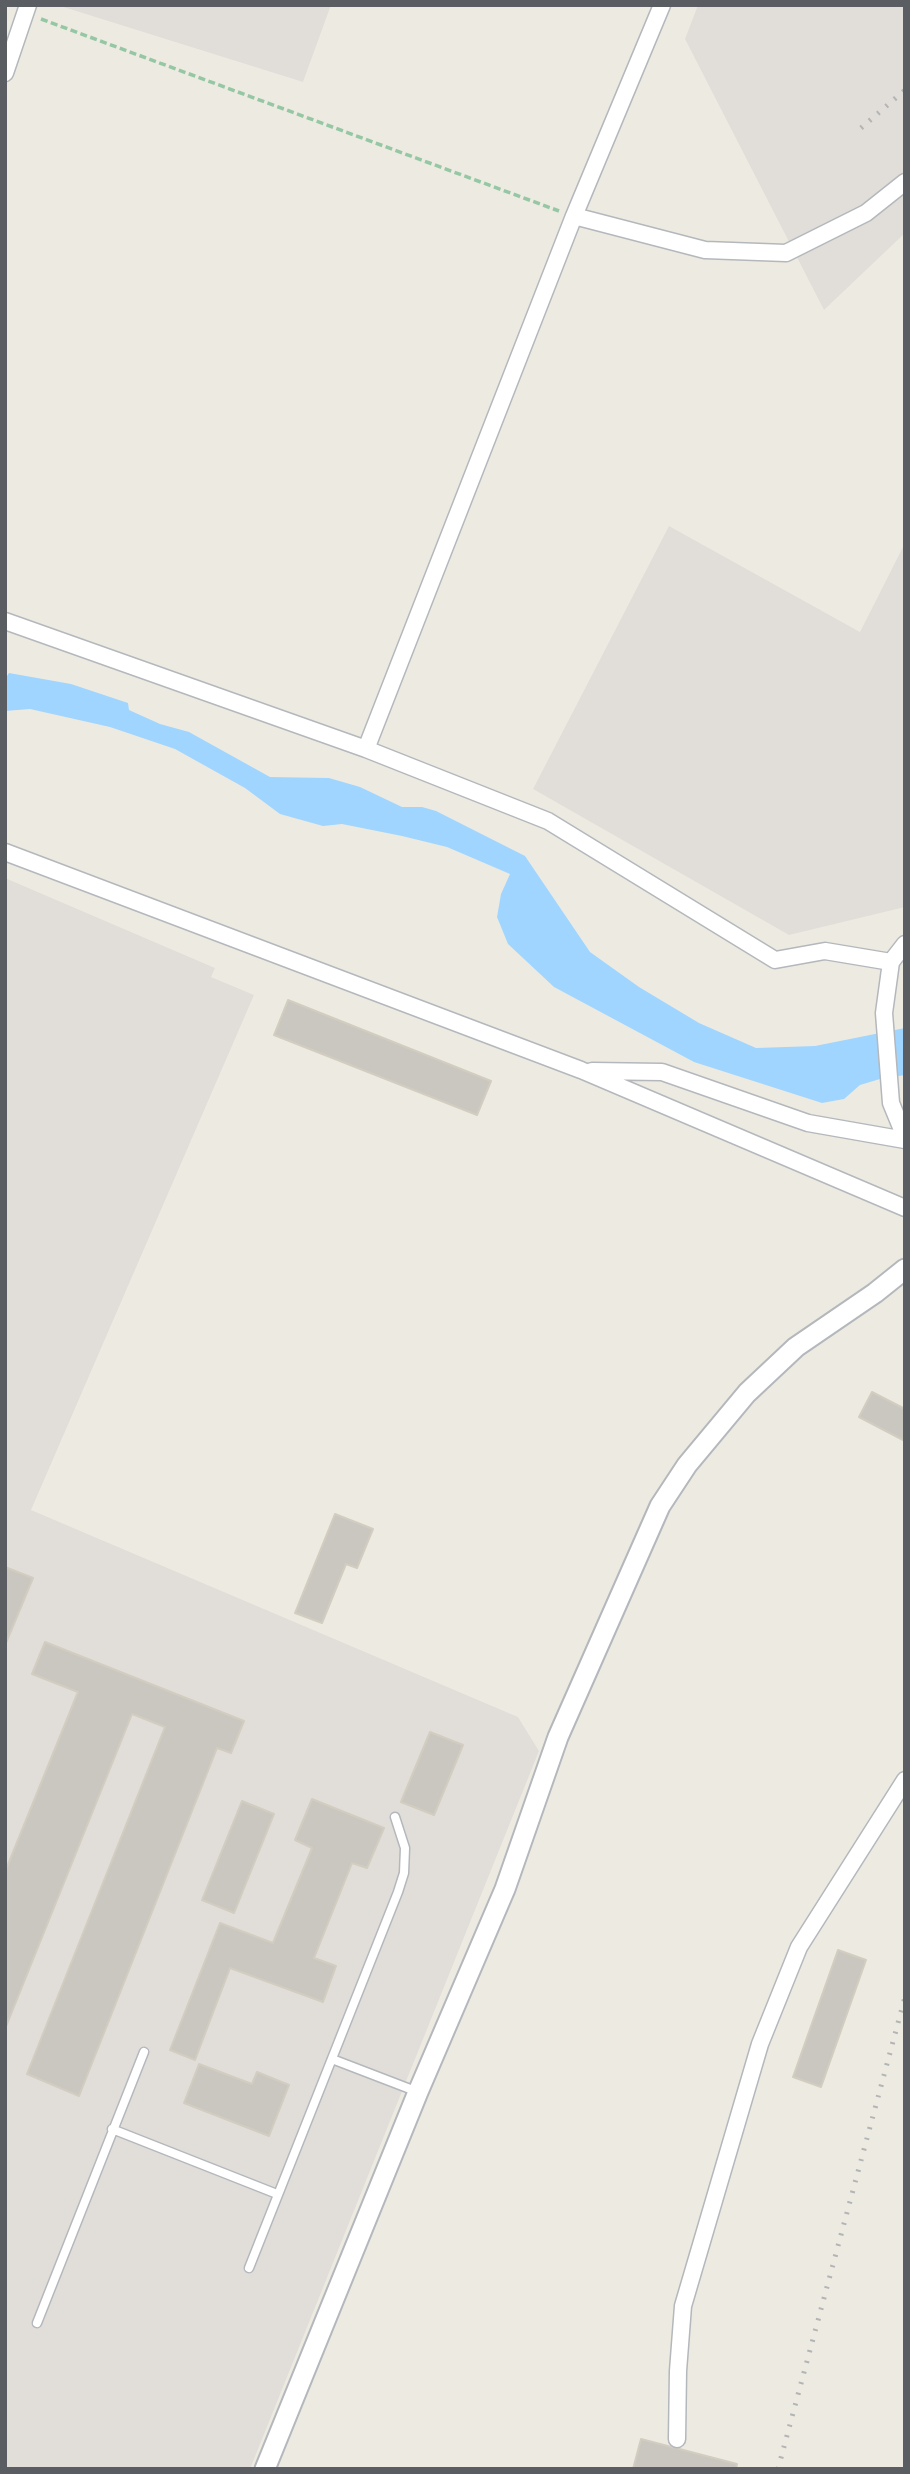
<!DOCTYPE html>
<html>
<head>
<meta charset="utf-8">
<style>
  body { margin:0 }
  #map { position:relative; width:910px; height:2474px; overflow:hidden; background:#edebe1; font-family:Rubik,sans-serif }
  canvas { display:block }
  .frame { position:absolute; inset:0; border:7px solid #5a5e63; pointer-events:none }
</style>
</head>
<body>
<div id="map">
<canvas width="910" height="2474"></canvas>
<div class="frame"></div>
</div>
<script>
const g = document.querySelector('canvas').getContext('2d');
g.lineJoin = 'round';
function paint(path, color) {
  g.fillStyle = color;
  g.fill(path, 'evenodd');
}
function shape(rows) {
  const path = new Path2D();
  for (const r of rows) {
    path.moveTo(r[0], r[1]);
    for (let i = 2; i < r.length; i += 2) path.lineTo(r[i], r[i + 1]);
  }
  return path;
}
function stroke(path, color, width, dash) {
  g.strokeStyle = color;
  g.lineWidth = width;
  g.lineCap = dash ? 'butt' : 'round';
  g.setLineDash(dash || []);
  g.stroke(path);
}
const industrial = shape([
  [57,5,331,5,303,82],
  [698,5,905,5,905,233,824,310,685,39],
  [669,526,860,632,905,543,905,907,789,935,533,789],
  [5,878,215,968,211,977,254,995,31,1510,518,1717,539,1751,250,2469,5,2469]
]);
const water = shape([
  [9,673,71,684,128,703,129,710,160,724,189,732,270,777,329,778,360,787,402,807,422,807,436,811,525,856,590,952,639,987,699,1023,756,1048,815,1046,905,1028,905,1075,880,1079,860,1085,844,1099,822,1103,694,1062,554,987,508,944,497,917,501,894,510,874,447,847,402,836,342,824,323,826,280,814,245,788,175,749,110,727,30,709,5,711,5,679]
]);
const building = shape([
  [288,1000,491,1081,477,1115,274,1035,288,1000],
  [872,1392,905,1409,905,1441,859,1417,872,1392],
  [335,1514,373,1529,357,1568,346,1564,322,1623,295,1613,335,1514],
  [5,1567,33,1578,6,1643,5,1643,5,1567],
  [45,1642,244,1721,231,1753,217,1748,79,2096,27,2074,165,1727,132,1714,5,2029,5,1872,78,1692,32,1674,45,1642],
  [430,1732,463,1745,434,1815,401,1802,430,1732],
  [312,1799,384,1828,367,1868,352,1863,314,1958,336,1966,323,2002,230,1968,195,2060,170,2050,220,1923,273,1943,312,1848,295,1840,312,1799],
  [242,1801,274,1814,234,1913,202,1900,242,1801],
  [838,1950,866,1960,821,2087,793,2077,838,1950],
  [199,2064,252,2084,257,2072,289,2085,269,2136,184,2103,199,2064],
  [641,2439,737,2464,736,2469,633,2469,641,2439]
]);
const path = shape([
  [41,19,559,211]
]);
const service = shape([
  [332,2059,418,2092],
  [112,2129,277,2194],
  [249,2268,398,1892,404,1873,405,1848,395,1817],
  [37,2323,144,2052]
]);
const minor = shape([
  [5,73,28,5],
  [574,216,705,250,786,253,866,213,905,182],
  [5,621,366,749,548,821,775,960,825,951,891,962],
  [366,749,574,216,662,5],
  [5,852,581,1070,905,1208],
  [905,944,891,962,884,1013,891,1103,905,1137],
  [592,1071,662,1072,808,1123,905,1140],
  [677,2439,678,2371,683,2306,760,2044,799,1947,905,1780]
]);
const tertiary = shape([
  [265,2469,418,2092,505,1889,558,1737,660,1506,687,1465,747,1393,796,1347,875,1293,905,1269]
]);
const rail = shape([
  [861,128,905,90],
  [778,2469,905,1997]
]);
paint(industrial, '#e1ded9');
paint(water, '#a0d5ff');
paint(building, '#cac7c1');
stroke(building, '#d2cdc0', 2);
stroke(service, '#b4b8bc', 11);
stroke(minor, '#b4b8bc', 19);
stroke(tertiary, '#b4b8bc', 23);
stroke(path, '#96c7a4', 3.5, [7, 3.5]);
stroke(service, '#fff', 8);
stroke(minor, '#fff', 16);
stroke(tertiary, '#fff', 19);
stroke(rail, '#b3b4b4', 5, [2, 9]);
</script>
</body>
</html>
